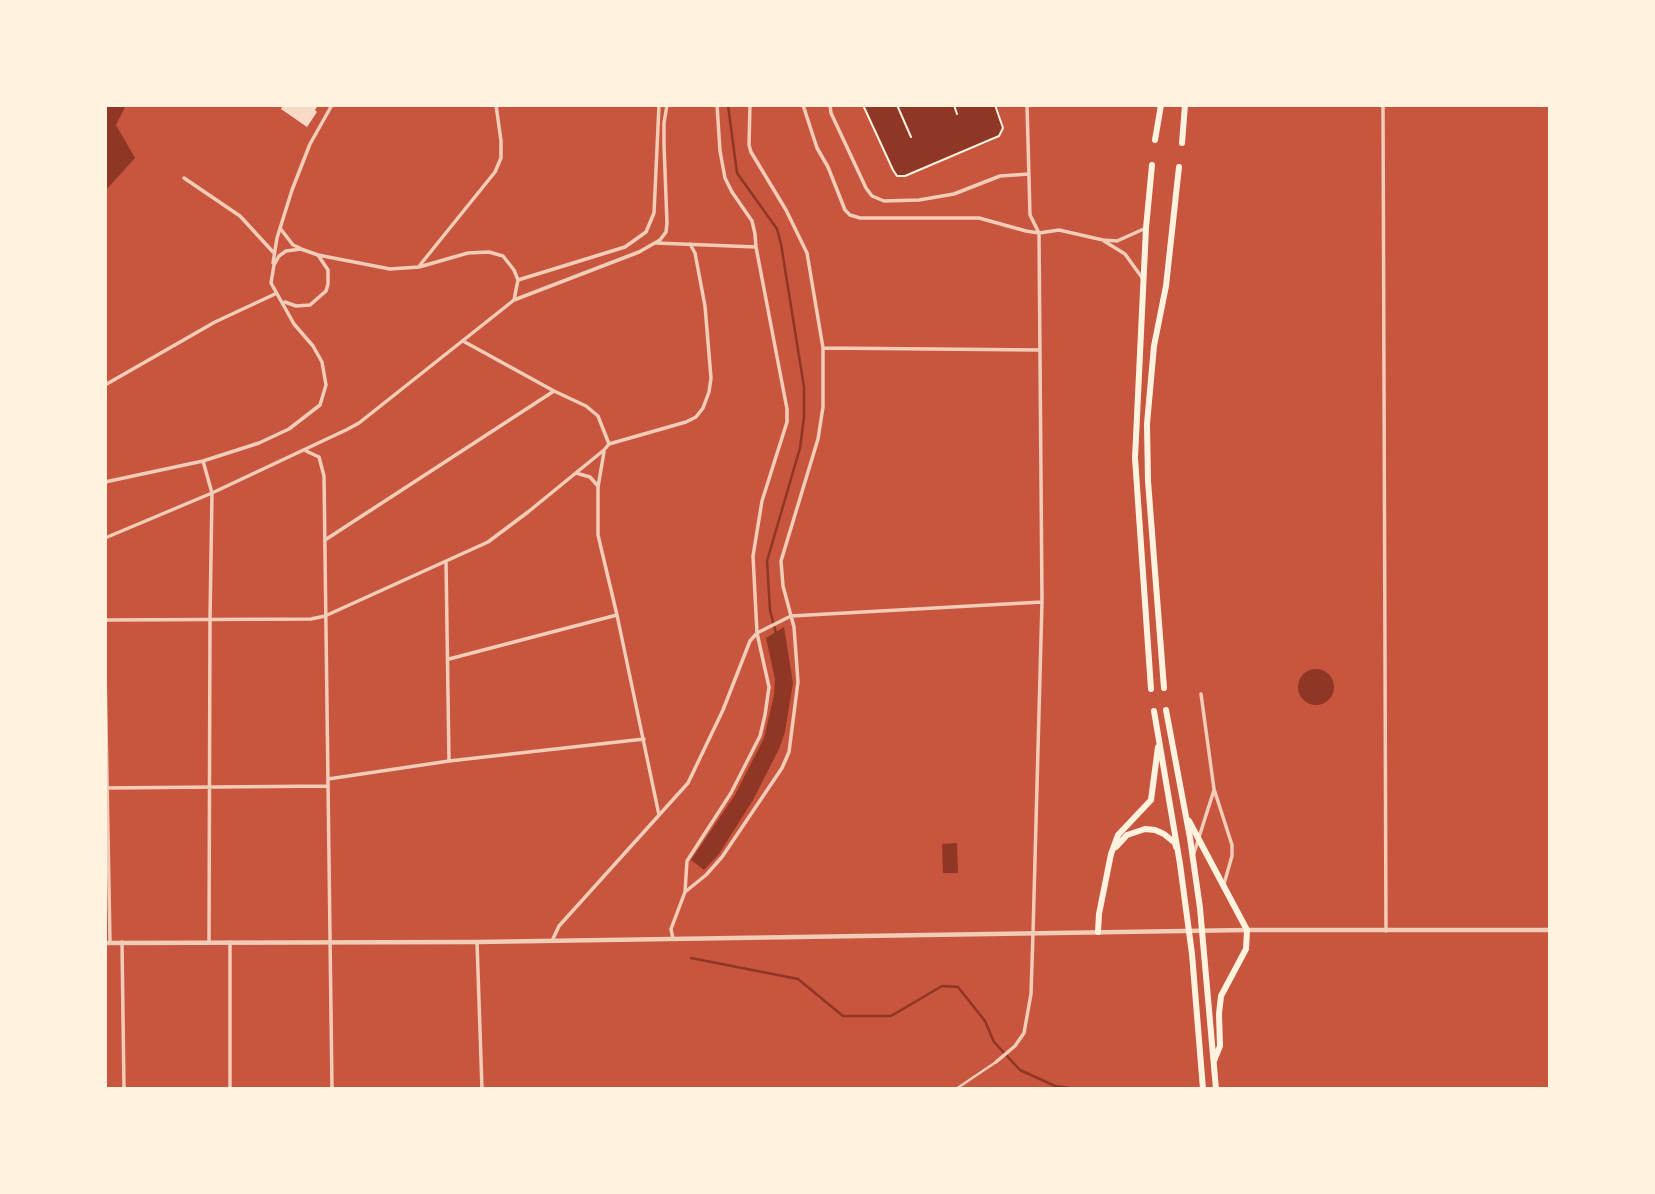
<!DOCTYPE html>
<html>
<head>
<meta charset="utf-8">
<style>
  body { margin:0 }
  #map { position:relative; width:1655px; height:1194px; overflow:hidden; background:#c8553d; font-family:"Alegreya Sans",sans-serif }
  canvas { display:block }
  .frame { position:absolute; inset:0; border:107px solid #fff3e0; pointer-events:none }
</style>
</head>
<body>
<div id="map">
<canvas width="1655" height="1194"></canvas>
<div class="frame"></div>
</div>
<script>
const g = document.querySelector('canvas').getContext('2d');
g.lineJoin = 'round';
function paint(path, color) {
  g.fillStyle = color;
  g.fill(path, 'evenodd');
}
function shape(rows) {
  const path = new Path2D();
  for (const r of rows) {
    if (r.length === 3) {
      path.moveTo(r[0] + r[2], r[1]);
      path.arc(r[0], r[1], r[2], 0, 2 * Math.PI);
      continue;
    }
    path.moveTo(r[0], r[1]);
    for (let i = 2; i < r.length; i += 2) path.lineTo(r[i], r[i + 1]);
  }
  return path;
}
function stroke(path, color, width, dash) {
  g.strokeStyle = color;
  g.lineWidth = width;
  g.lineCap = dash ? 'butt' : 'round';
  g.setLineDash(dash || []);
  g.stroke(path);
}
const water = shape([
  [105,105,126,105,116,125,135,158,105,191],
  [863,105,995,105,1003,128,999,136,991,141,905,176,897,176],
  [784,627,793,683,785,732,779,749,753,800,719,854,704,870,691,860,735,795,764,738,774,695,775,679,766,638],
  [1316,687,18],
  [957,843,958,873,943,873,942,844]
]);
const stream = shape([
  [728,105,737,173,777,229,781,244,804,387,804,417,800,448,767,561,770,610,776,633],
  [691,958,798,979,843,1016,891,1016,942,986,958,987,985,1021,994,1042,1020,1070,1055,1086,1078,1089]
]);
const building = shape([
  [283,105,318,105,315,110,317,112,307,127,281,109]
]);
const path = shape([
  [863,105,893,170,897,176,905,176,999,136,1003,128,995,105],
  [897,105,911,137],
  [954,105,957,114]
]);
const pedestrian = shape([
  [956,1089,996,1062]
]);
const minor = shape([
  [803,105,817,148,828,167,845,210,850,215,860,218,979,218,1026,231,1039,233,1059,230,1103,240,1117,241,1146,228],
  [830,105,831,113,866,188,872,196,884,201,919,200,954,194,1000,176,1029,174],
  [1383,105,1386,931],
  [184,178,240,216,273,252],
  [280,228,293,245,300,248],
  [1104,241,1125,254,1143,279],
  [656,243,756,247],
  [273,263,277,238,292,190,310,144,332,105],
  [420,265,495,172,501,158,501,141,496,105],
  [518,280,625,247,646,232,654,213,659,105],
  [285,302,296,306,310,305,326,291,328,284,328,270,318,255],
  [463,341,554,391,586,406,598,416,609,444],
  [823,348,1040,350],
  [105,385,215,322,275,294],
  [609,444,686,422,696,417,703,408,709,392,711,378,705,306,695,253,690,244],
  [306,451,319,457,324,476,332,1089],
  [604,452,598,487,598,535,617,615,659,815],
  [203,461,212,493,210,619,209,942],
  [576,473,590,477,597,485],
  [105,482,203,461,259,443,289,429,320,405,326,385,322,362,313,346,294,324,271,283,274,265,279,256,286,251,301,249,318,255,390,269,419,267,468,253,489,252,503,256,514,270,518,280,514,300],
  [105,538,212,493,346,430,359,423,514,300,639,252,660,240,666,232,667,223,664,145,664,123,667,105],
  [325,540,554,391],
  [446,561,449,761],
  [105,620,311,619,325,616,488,542,528,512,604,450,609,444],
  [449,659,617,615],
  [105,668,110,943],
  [1201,694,1214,789,1232,845,1232,856,1224,884],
  [328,779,449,761,644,739],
  [105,788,328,786],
  [1194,853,1214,790],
  [685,892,706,875,722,857,782,768,789,752,798,682,794,627,783,586,781,561,818,439,823,407,823,348,807,253,786,210,751,152,749,145,750,105],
  [673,939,671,929,685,892,687,861,731,793,760,736,765,715,769,687,757,633,753,556,762,501,787,422,787,409,756,247,755,234,752,221,732,192,725,178,720,151,717,105],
  [552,941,559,926,688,783,723,710,750,641,757,633,791,616,1042,602],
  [122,942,124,1089],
  [230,942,230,1089],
  [477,942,482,1089],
  [996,1062,1015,1046,1024,1033,1031,994,1033,933,1042,602,1039,233,1030,215,1027,105]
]);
const tertiary = shape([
  [105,943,477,942,1247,930,1550,930]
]);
const trunk = shape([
  [1155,140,1161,105],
  [1182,143,1185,105],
  [1164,688,1148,481,1147,424,1154,346,1166,286,1179,167],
  [1151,689,1135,458,1146,228,1152,165],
  [1166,710,1190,838,1200,908,1216,1089],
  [1154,711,1180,864,1192,954,1203,1089],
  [1189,821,1247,930,1246,949,1221,996,1219,1014,1220,1046,1214,1061],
  [1116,847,1127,835,1145,829,1155,830,1164,834,1175,843,1176,847],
  [1098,932,1099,914,1111,854,1118,835,1151,800,1158,747]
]);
paint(water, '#8f3625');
stroke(stream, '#8f3625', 2.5);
paint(building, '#f7dbc8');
stroke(path, '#fff3e0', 2);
stroke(pedestrian, '#f1ccb7', 2.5);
stroke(minor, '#f1ccb7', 3.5);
stroke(tertiary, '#f1ccb7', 4.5);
stroke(trunk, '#fff3e0', 6);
</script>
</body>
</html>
